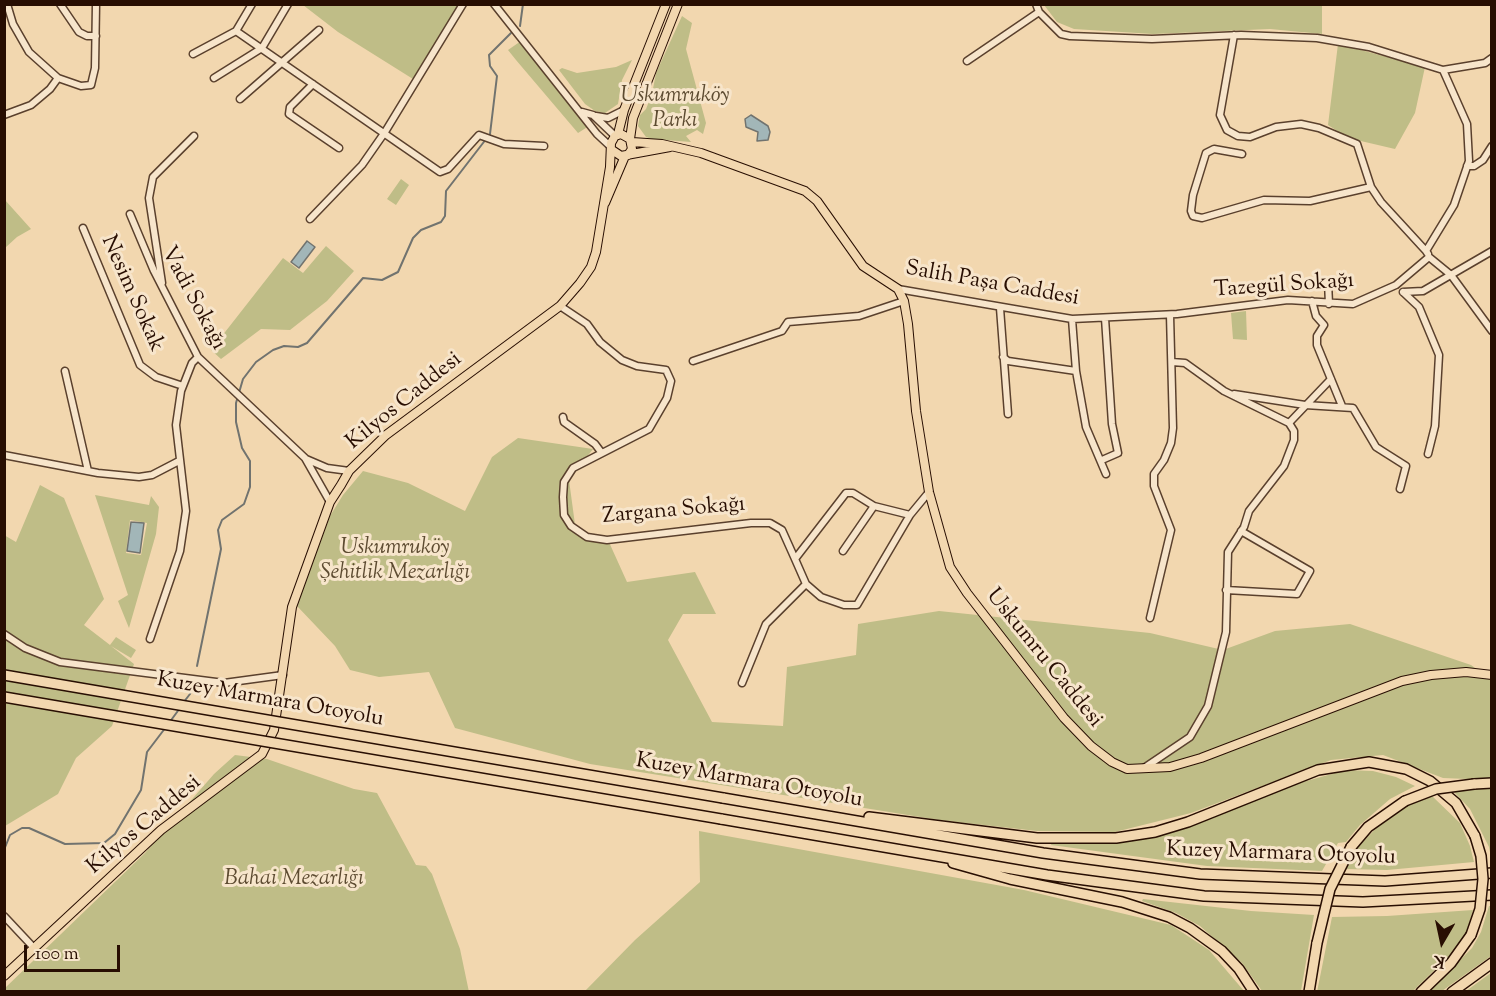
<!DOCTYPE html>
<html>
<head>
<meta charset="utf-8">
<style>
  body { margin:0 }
  #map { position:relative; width:1496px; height:996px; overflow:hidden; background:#f2d7af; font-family:"Sorts Mill Goudy",serif }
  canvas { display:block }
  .frame { position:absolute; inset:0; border:6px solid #280e02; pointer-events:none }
  .north { position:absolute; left:1412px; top:912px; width:60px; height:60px; -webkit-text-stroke:4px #f7e5cb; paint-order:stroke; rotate:189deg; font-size:16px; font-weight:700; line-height:24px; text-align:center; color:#280e02 }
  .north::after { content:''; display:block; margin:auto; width:21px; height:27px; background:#280e02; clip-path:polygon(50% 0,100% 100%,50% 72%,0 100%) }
  .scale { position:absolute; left:24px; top:945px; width:96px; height:27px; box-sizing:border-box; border:3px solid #280e02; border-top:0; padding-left:8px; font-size:18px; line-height:21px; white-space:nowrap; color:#280e02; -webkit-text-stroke:4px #f7e5cb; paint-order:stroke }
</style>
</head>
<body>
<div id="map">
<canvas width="1496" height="996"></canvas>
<div class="frame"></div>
<div class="north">K</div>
<div class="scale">100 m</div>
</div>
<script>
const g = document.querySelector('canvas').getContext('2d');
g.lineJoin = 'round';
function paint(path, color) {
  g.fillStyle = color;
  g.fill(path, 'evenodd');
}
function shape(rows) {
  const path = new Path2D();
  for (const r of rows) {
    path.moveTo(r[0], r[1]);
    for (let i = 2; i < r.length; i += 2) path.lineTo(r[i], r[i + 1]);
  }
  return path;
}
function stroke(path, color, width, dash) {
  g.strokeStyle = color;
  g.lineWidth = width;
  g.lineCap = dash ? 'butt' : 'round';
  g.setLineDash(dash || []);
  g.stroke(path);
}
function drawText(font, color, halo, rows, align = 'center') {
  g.font = font + ' "Sorts Mill Goudy",serif';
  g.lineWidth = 6;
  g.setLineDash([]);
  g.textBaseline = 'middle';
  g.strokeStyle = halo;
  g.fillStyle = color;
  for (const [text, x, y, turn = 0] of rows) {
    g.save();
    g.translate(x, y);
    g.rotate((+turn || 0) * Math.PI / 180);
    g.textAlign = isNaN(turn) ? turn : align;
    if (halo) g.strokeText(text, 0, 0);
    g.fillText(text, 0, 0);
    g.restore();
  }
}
const green = shape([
  [303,5,453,4,459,5,413,79,338,32],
  [1322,5,1322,34,1270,29,1153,34,1074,29,1057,22,1044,5],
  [682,16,692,23,686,49,706,123,703,134,697,130,686,136,691,142,652,139,646,137,638,126,640,115,646,109,652,94,656,73],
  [521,41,548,77,589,126,578,133,516,60,508,50],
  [1338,44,1425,67,1415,113,1395,149,1348,138,1328,125],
  [632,60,622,80,618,104,605,113,595,111,585,104,559,70,562,68,577,73,616,67],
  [401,179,409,185,396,205,387,199],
  [5,200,31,229,17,237,5,248],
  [326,246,354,271,327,301,290,330,261,329,221,359,211,350,283,258,303,273],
  [1246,311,1247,340,1233,339,1231,313],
  [518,438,593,449,569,480,576,532,608,540,627,582,695,572,716,614,683,614,668,640,712,722,783,726,787,667,856,655,858,624,939,611,1150,633,1223,650,1275,631,1350,624,1471,665,1491,680,1491,780,1443,778,1383,755,1331,760,1191,813,1115,832,1037,831,939,820,590,764,455,728,429,672,379,677,350,670,335,646,297,606,330,516,343,495,363,471,408,483,465,511,492,457],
  [40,485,64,498,104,599,84,625,110,645,116,637,136,650,131,658,111,646,134,664,112,726,76,758,58,794,5,826,4,535,16,542],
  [95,495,149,505,151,496,159,507,156,534,129,628,118,601,128,595],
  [130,520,147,523,141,555,126,553],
  [235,755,267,759,354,789,377,793,416,865,426,866,432,874,460,949,469,992,5,992,5,988,145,853,214,774],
  [1346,770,1373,771,1396,777,1415,786,1390,799,1360,825,1346,842,1338,843,1322,871,1207,866,1051,845,1052,842,1080,843,1151,838,1211,819,1285,787],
  [1480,788,1491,789,1491,858,1489,847,1470,809,1454,792],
  [1432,796,1460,823,1470,846,1474,862,1387,870,1346,869,1357,848,1385,819,1407,805],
  [699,831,1024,890,1171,925,1209,950,1244,991,585,991,635,940,700,882],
  [1143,899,1251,911,1314,915,1301,991,1262,991,1242,963,1200,926,1176,913,1142,901],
  [1489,906,1491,906,1491,956,1442,991,1428,992,1472,948,1481,932],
  [1473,910,1466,933,1453,952,1413,991,1317,992,1332,917,1387,916],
  [1491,973,1491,991,1466,991,1488,975]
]);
const water = shape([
  [751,115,768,126,770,132,768,140,757,141,758,132,746,127,745,119,751,115],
  [307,241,315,247,299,268,291,262,307,241],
  [131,522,144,523,140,553,127,551,131,522]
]);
const stream = shape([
  [520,26,523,4],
  [197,666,221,549,218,530,222,520,244,504,250,487,250,461,242,448,236,422,236,403,243,379,256,362,273,350,284,346,298,347,307,343,363,278,382,280,398,272,413,238,421,230,441,222,445,216,446,191,490,134,497,76,490,66,489,55,511,33],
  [183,703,190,694,193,685],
  [169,723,180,708],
  [4,850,10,835,22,828,29,828,65,844,104,843,115,834,141,790,147,752,166,727]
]);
const minor = shape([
  [7,4,13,24,29,52,58,78,81,86,91,85,95,68,96,4],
  [60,4,79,32,87,36,96,36],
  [494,4,597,134,611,147],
  [1036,4,1039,12,1061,34,1070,36,1152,39,1241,35,1317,38,1369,47,1443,70,1485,63,1492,58],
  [236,31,440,172,448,169,479,135,504,144,544,146],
  [1234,35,1220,115,1227,130,1238,136,1250,137,1276,127,1301,124,1319,128,1357,144,1371,187,1381,202,1426,251],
  [193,54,236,31,252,4],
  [967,61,1039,12],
  [214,78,262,48,288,4],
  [313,84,290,107,289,114,339,148],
  [240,99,319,30],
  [582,112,593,115,615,136],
  [4,115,31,105,50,89,58,78],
  [596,116,608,118,624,110],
  [1242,154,1214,149,1206,153,1193,195,1191,211,1193,216,1202,218,1264,200,1310,201,1371,187],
  [1467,166,1474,166,1483,160,1492,146],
  [130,214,154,271,198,357,305,458,330,502],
  [310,219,362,165,385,132,463,4],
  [83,228,140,365,156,377,183,386],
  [1428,254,1426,251,1454,205,1469,161,1467,124,1443,70],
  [1429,257,1451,275,1492,331],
  [1328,282,1329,304],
  [162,283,149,198,153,177,194,136],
  [898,289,1072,319,1177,314,1288,300,1353,304,1396,285,1429,257],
  [1403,292,1419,307,1439,355,1435,426,1428,454],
  [1403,292,1423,291,1492,251],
  [1312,301,1316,316,1324,325,1317,336,1317,345,1342,406],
  [560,306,587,324,600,342,622,360,637,366,666,370,671,381,667,398,649,429,573,468,564,482,563,497,564,515,571,526,587,537,607,540,751,523,770,523,782,530,795,559],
  [1000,308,1008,414],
  [1072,319,1076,371,1086,427,1106,474],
  [1003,357,1008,361,1076,371],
  [693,361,782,331,788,322,859,316,904,301],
  [65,371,88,471],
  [1234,394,1305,405,1353,408,1376,447,1406,466,1400,489],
  [563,417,564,422,595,444,601,452],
  [1289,423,1331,379],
  [4,455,98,473,139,477,152,475,179,461],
  [306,459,327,468,349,471],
  [1102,460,1118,453,1112,424,1105,318],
  [910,515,874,506,853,493,846,493,795,559,806,584,821,597,844,605,857,605,910,515,929,492],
  [843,551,874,506],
  [1226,590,1297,594,1310,571,1241,531],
  [1150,618,1171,530,1154,486,1154,474,1164,460,1171,443,1173,428,1170,315],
  [4,634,25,648,60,662,224,683,283,675],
  [150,639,180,551,186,511,176,425,181,391,192,363,198,357],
  [742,683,766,624,806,584],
  [1144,768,1190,737,1208,706,1226,632,1228,552,1244,527,1249,511,1284,466,1294,440,1294,431,1289,423,1224,391,1185,363,1172,362],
  [4,916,34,948]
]);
const major = shape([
  [618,134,624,110,666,4],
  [630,139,633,118,678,4],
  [632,142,662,144,701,153,805,191,817,201,863,266,898,289,904,301,908,324,916,411,929,492,950,567,967,593,1064,718,1091,746,1112,762,1127,769,1170,767,1201,758,1402,681,1431,675,1466,672,1492,675],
  [612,150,621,156,670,147],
  [605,203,625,156],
  [4,976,161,830,262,754,274,730,292,607,330,502,341,485,349,471,386,435,560,306,580,283,591,267,596,252,610,167,611,143,615,136,621,134,630,139,632,149,628,155]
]);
const highway = shape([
  [1474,784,1492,783],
  [723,798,1043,853,1200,874,1385,881,1492,873],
  [869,817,1037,838,1116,838,1155,832,1188,822,1318,770,1369,762,1406,769,1430,781,1456,803,1475,836],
  [721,819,1047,875,1204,896,1363,902,1492,895],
  [1351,847,1368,827,1405,801],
  [953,863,1010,879,1122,902,1169,917,1190,928,1222,951,1239,969,1254,992],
  [1309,992,1317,943],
  [1421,992,1451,963,1471,935],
  [1452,992,1492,963]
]);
const highwayBridge = shape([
  [4,675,723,798],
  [4,697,721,819],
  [1405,801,1436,789,1474,784],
  [1471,935,1480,909,1483,879,1481,856,1475,836],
  [1317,943,1330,889,1351,847]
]);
const parkNames = [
  ["Uskumruköy",675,97],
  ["Parkı",675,122],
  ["Uskumruköy",395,549],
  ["Şehitlik Mezarlığı",395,574],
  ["Bahai Mezarlığı",294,880]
];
const streetNames = [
  ["Salih Paşa Caddesi",992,285,10],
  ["Tazegül Sokağı",1284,287,-4],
  ["Nesim Sokak",131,294,66],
  ["Vadi Sokağı",192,299,62],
  ["Kilyos Caddesi",405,402,-39],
  ["Zargana Sokağı",674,512,-5],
  ["Uskumru Caddesi",1043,659,51],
  ["Kuzey Marmara Otoyolu",270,701,10],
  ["Kuzey Marmara Otoyolu",749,782,10],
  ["Kilyos Caddesi",145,826,-40],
  ["Kuzey Marmara Otoyolu",1281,855,2]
];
paint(green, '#bfbd87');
paint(water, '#a2b6b8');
stroke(water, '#71736f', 1.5);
stroke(stream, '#71736f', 2);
stroke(minor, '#5a402d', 9);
stroke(major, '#280e02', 10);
stroke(highway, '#280e02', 12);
stroke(minor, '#f7e5cb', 6);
stroke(major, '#f2d7af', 8);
stroke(highway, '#f2d7af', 9);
stroke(highwayBridge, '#280e02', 12, []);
stroke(highwayBridge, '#f2d7af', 9);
drawText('italic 22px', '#5d4b31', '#f7e5cb', parkNames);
drawText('22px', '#280e02', '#f7e5cb', streetNames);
</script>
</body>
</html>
